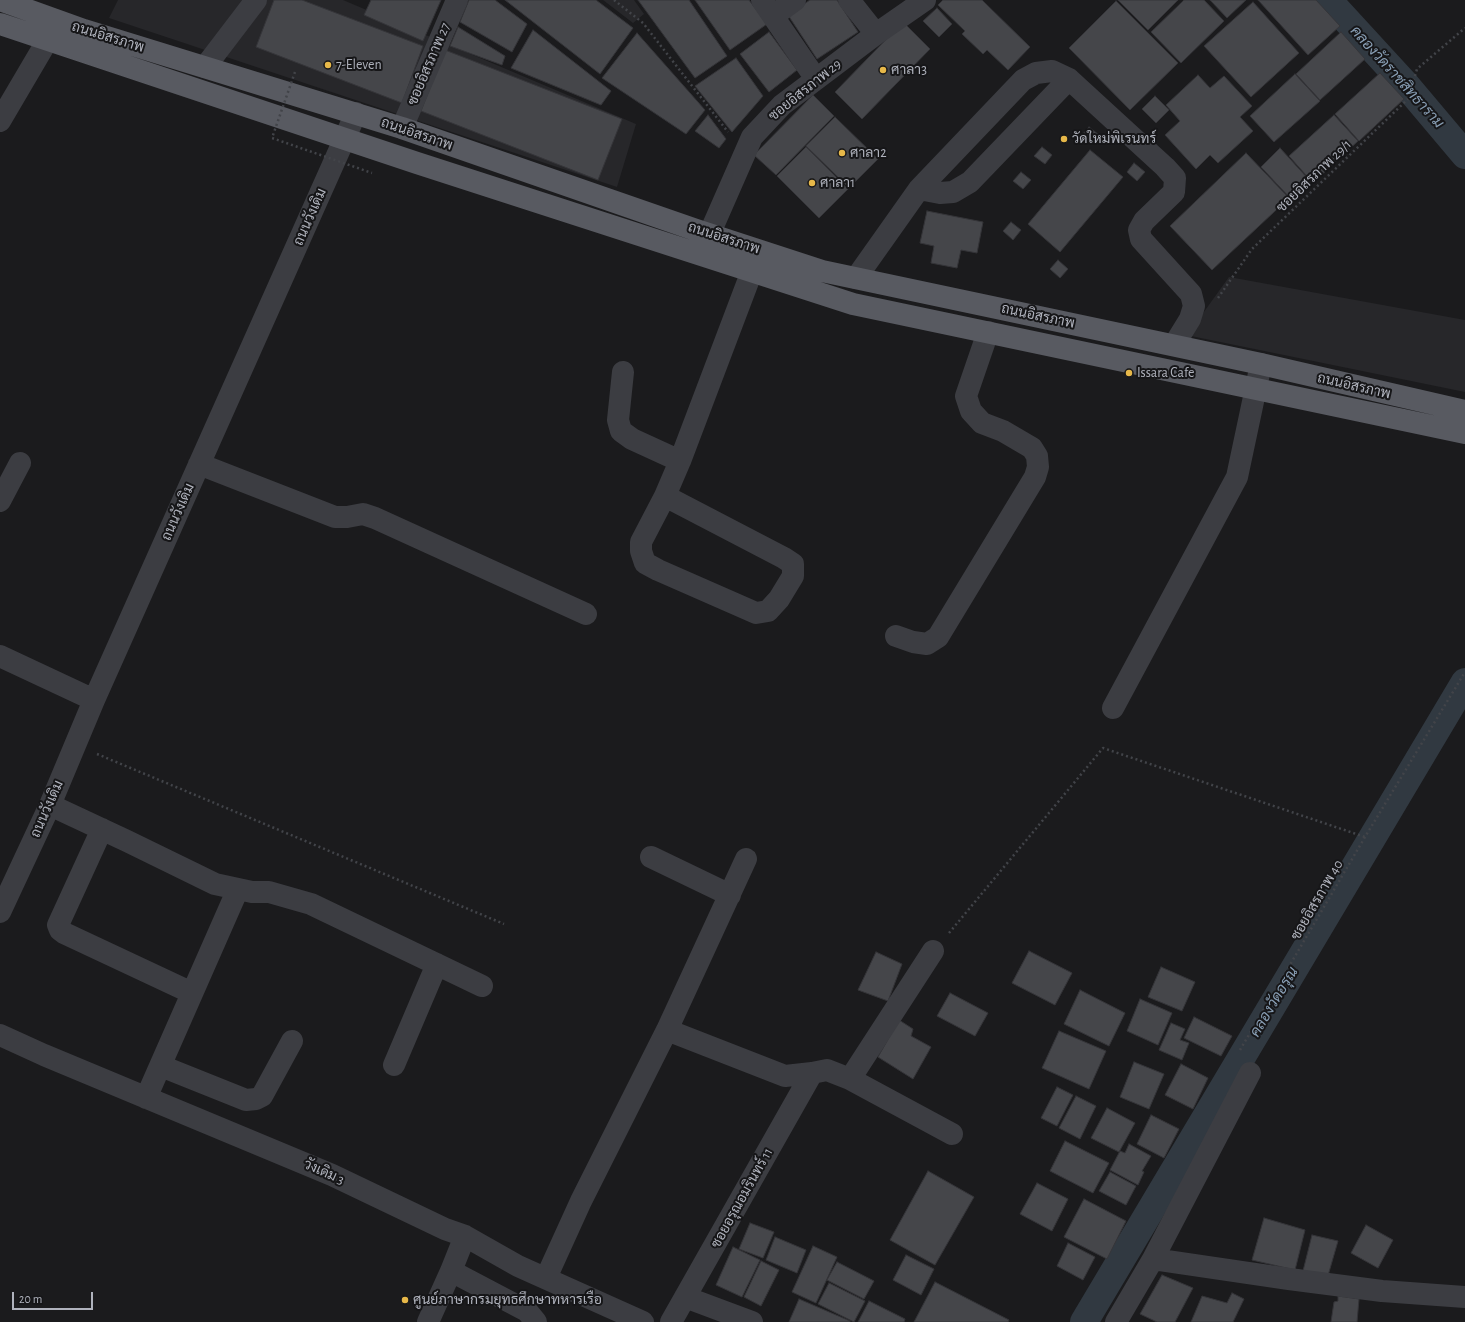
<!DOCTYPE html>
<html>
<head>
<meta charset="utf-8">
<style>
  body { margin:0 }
  #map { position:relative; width:1465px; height:1322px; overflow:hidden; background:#1b1b1d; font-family:"Alegreya Sans",sans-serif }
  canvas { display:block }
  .scale { position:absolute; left:12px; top:1292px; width:81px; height:18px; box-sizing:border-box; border:2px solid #afb2bc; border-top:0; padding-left:5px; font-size:12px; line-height:14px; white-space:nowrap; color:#afb2bc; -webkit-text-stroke:3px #161618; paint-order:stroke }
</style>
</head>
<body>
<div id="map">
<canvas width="1465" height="1322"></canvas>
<div class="scale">20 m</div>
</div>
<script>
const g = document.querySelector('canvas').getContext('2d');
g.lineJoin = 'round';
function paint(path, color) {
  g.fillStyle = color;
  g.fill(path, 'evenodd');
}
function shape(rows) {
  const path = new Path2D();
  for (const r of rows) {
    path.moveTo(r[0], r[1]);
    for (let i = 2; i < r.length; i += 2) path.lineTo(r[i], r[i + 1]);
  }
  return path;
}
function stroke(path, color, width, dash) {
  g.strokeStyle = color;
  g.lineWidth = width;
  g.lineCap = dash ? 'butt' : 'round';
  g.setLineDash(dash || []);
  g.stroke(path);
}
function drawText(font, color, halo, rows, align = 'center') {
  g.font = font + ' "Alegreya Sans",Sarabun,sans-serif';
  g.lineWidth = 4;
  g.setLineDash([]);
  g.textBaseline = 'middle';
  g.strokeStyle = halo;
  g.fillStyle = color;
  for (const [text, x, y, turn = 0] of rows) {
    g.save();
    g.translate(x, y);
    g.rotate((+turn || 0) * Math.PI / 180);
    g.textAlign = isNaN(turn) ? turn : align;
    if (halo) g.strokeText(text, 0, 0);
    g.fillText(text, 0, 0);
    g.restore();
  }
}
const built = shape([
  [118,0,343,0,636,124,617,187,109,18],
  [603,0,634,0,644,14,633,23],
  [1229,277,1465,320,1465,392,1186,335,1201,316]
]);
const canal = shape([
  [1328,0,1406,85,1465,155],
  [1084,1322,1465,682]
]);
const building = shape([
  [274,0,302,0,423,46,402,103,256,47,274,0],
  [371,0,441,0,423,41,364,15,371,0],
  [469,0,495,0,527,24,512,52,460,22,469,0],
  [505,0,596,0,633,28,600,74,505,0],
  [638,0,689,0,727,56,695,78,638,0],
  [695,0,749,0,767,24,730,50,695,0],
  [810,0,837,0,858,32,817,59,788,15,810,0],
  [943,0,982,0,1030,47,1008,70,987,50,983,54,962,34,965,31,938,5,943,0],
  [1118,0,1178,0,1148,30,1118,0],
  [1184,0,1204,0,1224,21,1181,63,1151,32,1184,0],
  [1210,0,1246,0,1227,18,1210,0],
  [1258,0,1316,0,1340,26,1308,55,1258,0],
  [1116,1,1178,63,1130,110,1069,48,1116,1],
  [1253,2,1299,53,1251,97,1204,46,1253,2],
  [937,8,952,24,939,37,923,21,937,8],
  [903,22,930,49,862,119,835,92,903,22],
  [458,27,505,56,502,65,450,46,458,27],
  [533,30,611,91,601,105,511,68,533,30],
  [769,32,797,70,769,92,740,54,769,32],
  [1341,32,1365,59,1320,100,1296,74,1341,32],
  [637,33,705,110,686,134,602,78,637,33],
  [445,50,622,119,598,180,421,111,445,50],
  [736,58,763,96,732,132,695,86,736,58],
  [1380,73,1404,99,1359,141,1335,114,1380,73],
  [1295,74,1320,101,1274,142,1250,116,1295,74],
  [1198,75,1210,88,1224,76,1252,106,1240,117,1253,131,1218,163,1210,155,1196,169,1165,135,1180,121,1166,105,1198,75],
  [813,95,834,116,776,175,754,155,813,95],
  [1155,96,1169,110,1156,123,1142,109,1155,96],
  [708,115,726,139,719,148,695,131,708,115],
  [1334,115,1358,141,1313,183,1289,156,1334,115],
  [835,117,878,159,849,188,806,146,835,117],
  [1089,127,1099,135,1092,144,1082,135,1089,127],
  [806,147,848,189,819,218,777,176,806,147],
  [1042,147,1052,155,1045,164,1034,156,1042,147],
  [1280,148,1311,182,1292,200,1261,167,1280,148],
  [1090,150,1123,177,1060,252,1028,224,1090,150],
  [1246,153,1289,198,1212,270,1170,226,1246,153],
  [1134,163,1145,172,1137,181,1127,172,1134,163],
  [1021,172,1031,180,1023,189,1013,181,1021,172],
  [927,211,983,222,977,253,961,250,957,268,931,263,934,246,920,243,927,211],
  [1011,222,1021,230,1013,240,1003,231,1011,222],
  [1058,260,1068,269,1060,278,1050,269,1058,260],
  [1029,951,1072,973,1055,1005,1012,983,1029,951],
  [876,952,902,964,888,1001,858,990,876,952],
  [1161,967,1195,982,1182,1011,1148,997,1161,967],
  [1080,990,1125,1013,1109,1046,1064,1024,1080,990],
  [950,993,988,1013,975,1036,937,1016,950,993],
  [1140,999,1172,1013,1158,1045,1127,1031,1140,999],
  [1194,1017,1232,1036,1221,1056,1184,1038,1194,1017],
  [899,1020,913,1029,911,1036,931,1047,913,1079,878,1057,899,1020],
  [1171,1023,1185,1029,1180,1040,1189,1043,1182,1060,1159,1050,1171,1023],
  [1059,1031,1106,1051,1089,1089,1042,1068,1059,1031],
  [1134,1062,1164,1074,1149,1109,1120,1097,1134,1062],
  [1181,1064,1208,1078,1193,1109,1165,1095,1181,1064],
  [1057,1087,1073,1095,1057,1126,1041,1118,1057,1087],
  [1076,1096,1096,1106,1080,1139,1059,1128,1076,1096],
  [1107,1108,1135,1123,1119,1152,1091,1138,1107,1108],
  [1151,1115,1179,1129,1164,1158,1137,1144,1151,1115],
  [1065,1141,1109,1163,1093,1193,1050,1171,1065,1141],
  [1129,1144,1151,1156,1142,1171,1144,1172,1138,1185,1110,1170,1120,1151,1125,1153,1129,1144],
  [928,1171,974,1197,935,1265,890,1240,928,1171],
  [1110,1172,1136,1186,1126,1205,1099,1191,1110,1172],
  [1037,1183,1068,1199,1052,1231,1020,1214,1037,1183],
  [1084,1199,1126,1221,1107,1259,1064,1237,1084,1199],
  [1264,1218,1305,1230,1295,1270,1252,1260,1264,1218],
  [750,1223,774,1232,763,1258,739,1249,750,1223],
  [1366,1225,1393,1240,1378,1268,1351,1253,1366,1225],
  [1312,1235,1338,1241,1327,1279,1302,1275,1312,1235],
  [775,1237,806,1250,797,1273,766,1260,775,1237],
  [1068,1243,1095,1257,1083,1280,1057,1266,1068,1243],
  [813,1246,837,1257,816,1303,792,1292,813,1246],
  [733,1247,760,1260,742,1297,716,1285,733,1247],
  [906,1255,934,1269,921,1295,893,1280,906,1255],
  [761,1261,779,1270,761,1306,744,1297,761,1261],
  [837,1262,874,1281,864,1299,827,1280,837,1262],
  [1162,1275,1193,1288,1175,1322,1157,1322,1140,1314,1162,1275],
  [935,1282,1009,1320,1008,1322,914,1322,935,1282],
  [829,1283,865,1301,854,1322,818,1304,829,1283],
  [1232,1293,1244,1299,1233,1322,1191,1322,1202,1296,1227,1303,1232,1293],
  [1338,1296,1359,1299,1357,1322,1331,1322,1334,1302,1338,1301,1338,1296],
  [799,1299,850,1321,850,1322,789,1322,799,1299],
  [869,1301,905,1319,904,1322,858,1322,869,1301]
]);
const path = shape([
  [614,0,643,23,728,132],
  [1218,298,1252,249,1408,99,1417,69,1465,28],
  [97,754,504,924],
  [949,933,1103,748,1365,837],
  [1240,1050,1365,837,1465,672]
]);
const minor = shape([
  [762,0,816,79],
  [849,0,876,34],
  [773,16,795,0],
  [205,67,256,0],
  [0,121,57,24],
  [402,128,457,0],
  [919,189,940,193,953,192,970,182,1069,79],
  [702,251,752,137,782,105,876,34,925,0],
  [856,278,919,189,1023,80,1036,73,1052,71,1069,79,1165,167,1175,178,1174,192,1144,221,1139,230,1141,239,1191,294,1194,306,1190,319,1174,345],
  [623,372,618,420,621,431,632,439,680,461],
  [199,464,335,517,347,517,363,514,375,518,586,614],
  [665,496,641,542,641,551,645,563,658,570,756,613,768,611,779,599,793,576,793,564,784,558,665,496,680,461,752,271],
  [0,501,20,463],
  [896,636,913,642,927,644,938,637,1035,477,1038,467,1037,456,1032,448,1003,431,982,423,971,411,966,396,988,332],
  [0,656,94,700],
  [1113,708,1237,477,1261,364],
  [50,805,127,841,215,884,252,892,269,892,311,904,482,986],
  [102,829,58,925,60,930,64,933,192,993],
  [651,857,730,895],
  [0,912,50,805,94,700,356,113],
  [667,1030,785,1076,812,1073,827,1070,850,1079,952,1134],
  [0,1035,44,1055,332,1175,445,1229,465,1236,518,1266,643,1322],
  [394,1065,437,964],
  [161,1066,246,1100,256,1099,262,1096,292,1041],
  [850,1079,933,951],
  [146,1098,238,889],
  [1153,1259,1289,1279,1382,1291,1465,1297],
  [451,1271,527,1311,536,1322],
  [546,1278,581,1201,667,1030,746,859],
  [685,1297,752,1322],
  [428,1322,451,1271,465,1236],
  [671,1322,812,1073],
  [1116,1322,1153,1259,1250,1073]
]);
const major = shape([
  [0,0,84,30,402,128,696,230,822,271,1261,364,1465,411],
  [0,24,417,163,853,304,1465,433]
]);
const pathBridge = shape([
  [295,72,272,138,372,173]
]);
const markers = [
  [328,65,4,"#e7b849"],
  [883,70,4,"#e7b849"],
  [1064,139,4,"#e7b849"],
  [842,153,4,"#e7b849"],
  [812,183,4,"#e7b849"],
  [1129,373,4,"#e7b849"],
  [405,1300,4,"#e7b849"]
];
const streetNames = [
  ["ถนนอิสรภาพ",108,37,17],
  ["ซอยอิสรภาพ 27",429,64,-67],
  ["ซอยอิสรภาพ 29",805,90,-39],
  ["ถนนอิสรภาพ",417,134,19],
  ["ซอยอิสรภาพ 29/1",1314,176,-44],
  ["ถนนวังเดิม",310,217,-66],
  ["ถนนอิสรภาพ",724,238,18],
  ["ถนนอิสรภาพ",1038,316,12],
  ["ถนนอิสรภาพ",1354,386,13],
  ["ถนนวังเดิม",178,512,-66],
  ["ถนนวังเดิม",47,809,-66],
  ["ซอยอิสรภาพ 40",1317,900,-60],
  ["วังเดิม 3",324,1172,24],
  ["ซอยอรุณอมรินทร์ 11",742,1198,-61]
];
const poiNames = [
  ["7-Eleven",336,65],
  ["ศาลา3",891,70],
  ["วัดใหม่พิเรนทร์",1072,139],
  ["ศาลา2",850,153],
  ["ศาลา1",820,183],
  ["Issara Cafe",1137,373],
  ["ศูนย์ภาษากรมยุทธศึกษาทหารเรือ",413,1300]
];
const waterNames = [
  ["คลองวัดราชสิทธาราม",1397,77,48],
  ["คลองวัดอรุณ",1274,1002,-59]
];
paint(built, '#27272a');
stroke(canal, '#313941', 28);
paint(building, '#45464a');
stroke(building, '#353539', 1);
stroke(path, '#424449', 2.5, [2, 3]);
stroke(minor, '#3c3d42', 22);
stroke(major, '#585a61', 22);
stroke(pathBridge, '#424449', 2.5, [2, 3]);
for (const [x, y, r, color] of markers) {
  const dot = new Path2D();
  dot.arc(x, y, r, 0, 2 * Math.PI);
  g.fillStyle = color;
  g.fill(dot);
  stroke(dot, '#161618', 1.5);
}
drawText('14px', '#afb2bc', '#161618', streetNames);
drawText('14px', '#afb2bc', '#161618', poiNames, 'left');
drawText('italic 15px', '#889eb4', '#161618', waterNames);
</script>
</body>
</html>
